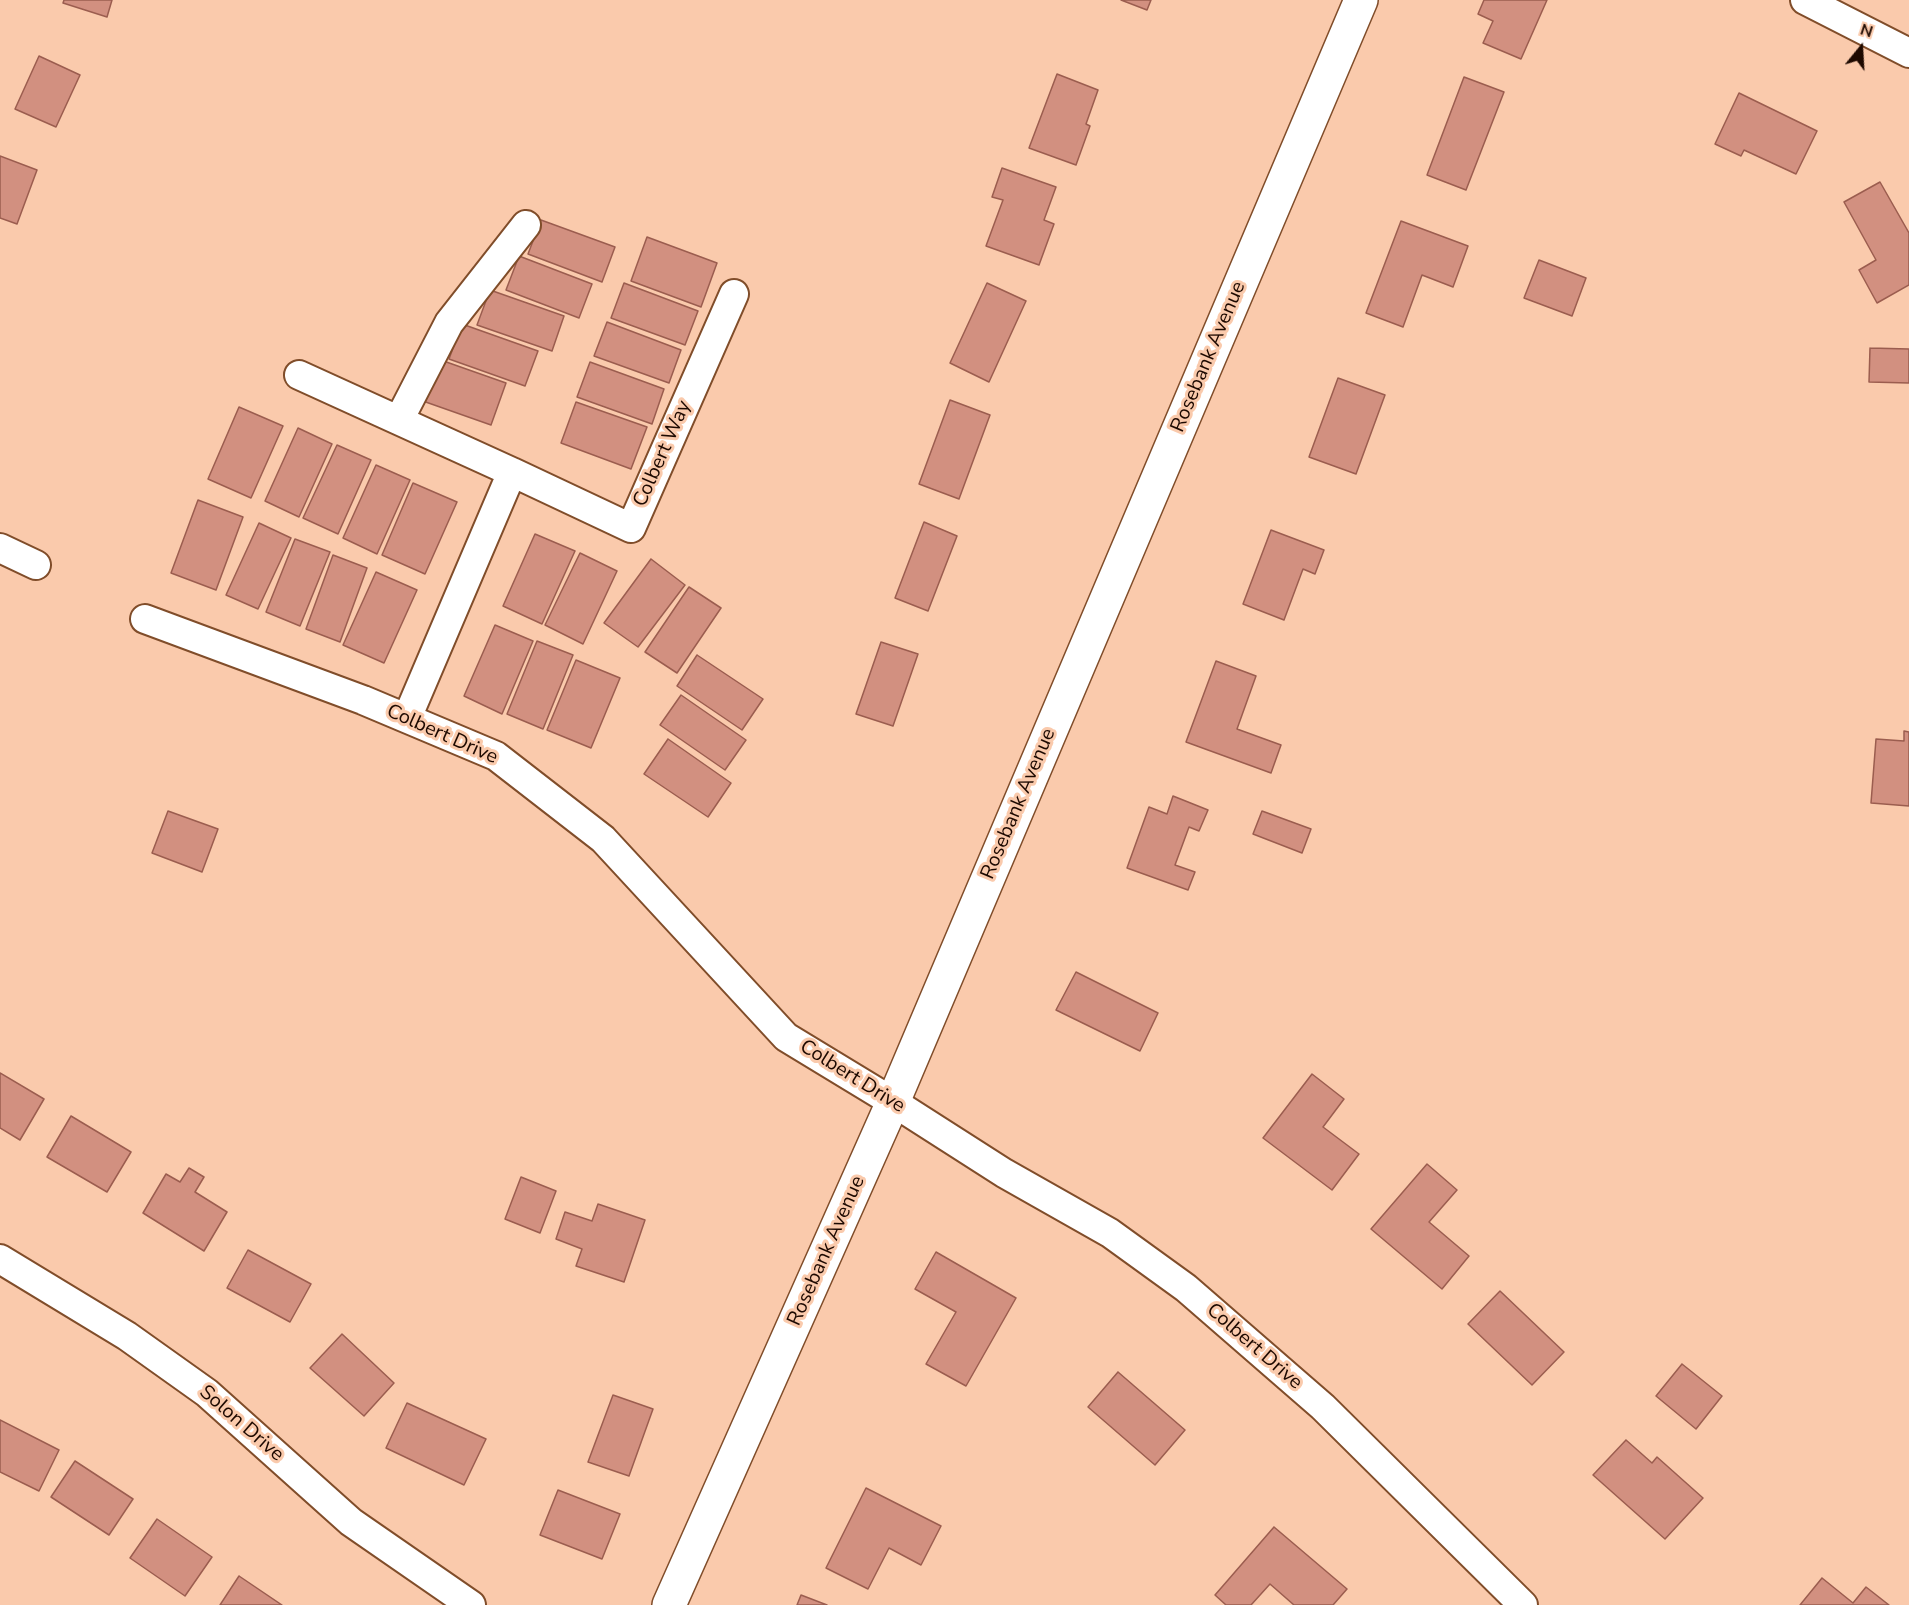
<!DOCTYPE html>
<html>
<head>
<meta charset="utf-8">
<style>
  body { margin:0 }
  #map { position:relative; width:1909px; height:1605px; overflow:hidden; background:#facaac; font-family:"Nunito Sans",sans-serif }
  canvas { display:block }
  .north { position:absolute; left:1831px; top:18px; width:60px; height:60px; -webkit-text-stroke:4px #facaac; paint-order:stroke; rotate:18deg; font-size:16px; font-weight:700; line-height:24px; text-align:center; color:#1d0900 }
  .north::after { content:''; display:block; margin:auto; width:21px; height:27px; background:#1d0900; clip-path:polygon(50% 0,100% 100%,50% 72%,0 100%) }
</style>
</head>
<body>
<div id="map">
<canvas width="1909" height="1605"></canvas>
<div class="north">N</div>
</div>
<script>
const g = document.querySelector('canvas').getContext('2d');
g.lineJoin = 'round';
function paint(path, color) {
  g.fillStyle = color;
  g.fill(path, 'evenodd');
}
function shape(rows) {
  const path = new Path2D();
  for (const r of rows) {
    path.moveTo(r[0], r[1]);
    for (let i = 2; i < r.length; i += 2) path.lineTo(r[i], r[i + 1]);
  }
  return path;
}
function stroke(path, color, width, dash) {
  g.strokeStyle = color;
  g.lineWidth = width;
  g.lineCap = dash ? 'butt' : 'round';
  g.setLineDash(dash || []);
  g.stroke(path);
}
function drawText(font, color, halo, rows, align = 'center') {
  g.font = font + ' "Nunito Sans",sans-serif';
  g.lineWidth = 6;
  g.setLineDash([]);
  g.textBaseline = 'middle';
  g.strokeStyle = halo;
  g.fillStyle = color;
  for (const [text, x, y, turn = 0] of rows) {
    g.save();
    g.translate(x, y);
    g.rotate((+turn || 0) * Math.PI / 180);
    g.textAlign = isNaN(turn) ? turn : align;
    if (halo) g.strokeText(text, 0, 0);
    g.fillText(text, 0, 0);
    g.restore();
  }
}
const building = shape([
  [64,0,112,0,107,17,63,3,64,0],
  [1121,0,1151,0,1147,10,1121,0],
  [1484,0,1547,0,1521,59,1483,43,1493,21,1478,14,1484,0],
  [39,56,80,75,56,127,15,109,39,56],
  [1057,74,1098,90,1086,124,1090,126,1076,165,1029,148,1057,74],
  [1464,77,1504,92,1466,190,1427,175,1464,77],
  [1739,93,1817,131,1796,174,1744,150,1741,156,1715,144,1739,93],
  [0,156,37,170,17,224,0,218,0,156],
  [1002,168,1056,187,1044,220,1054,224,1039,265,986,246,1003,200,992,197,1002,168],
  [1880,182,1909,233,1909,285,1877,303,1859,270,1876,260,1844,202,1880,182],
  [541,220,615,247,602,282,528,254,541,220],
  [1401,221,1468,246,1453,287,1422,275,1403,327,1366,313,1401,221],
  [647,237,717,263,701,307,631,281,647,237],
  [519,256,592,284,579,318,506,290,519,256],
  [1539,260,1586,278,1572,316,1524,298,1539,260],
  [624,283,698,311,685,345,611,318,624,283],
  [987,283,1026,301,989,382,950,363,987,283],
  [490,290,564,316,552,351,477,325,490,290],
  [607,322,681,350,669,383,594,356,607,322],
  [462,324,538,351,525,386,449,359,462,324],
  [1870,348,1909,349,1909,383,1869,382,1870,348],
  [435,358,506,383,491,425,420,400,435,358],
  [590,362,664,389,652,424,577,397,590,362],
  [1338,378,1385,395,1356,474,1309,457,1338,378],
  [950,400,990,415,959,499,919,484,950,400],
  [576,402,647,427,631,469,561,443,576,402],
  [239,407,283,426,251,498,208,479,239,407],
  [298,428,332,444,299,517,265,501,298,428],
  [337,445,371,460,338,534,303,518,337,445],
  [376,465,410,480,377,554,343,538,376,465],
  [413,483,457,502,425,574,382,555,413,483],
  [198,500,243,517,216,590,171,573,198,500],
  [924,522,957,536,928,611,895,598,924,522],
  [259,523,291,538,258,609,226,595,259,523],
  [1271,530,1324,550,1315,574,1303,569,1284,620,1243,604,1271,530],
  [535,534,575,551,542,624,503,606,535,534],
  [295,539,330,552,300,626,266,612,295,539],
  [580,553,617,571,583,644,545,625,580,553],
  [333,555,367,568,340,642,306,629,333,555],
  [651,559,685,585,638,647,604,623,651,559],
  [376,572,417,590,384,663,343,645,376,572],
  [689,587,721,608,677,673,645,652,689,587],
  [495,625,533,641,502,714,464,696,495,625],
  [537,641,573,655,543,729,507,714,537,641],
  [881,642,918,654,893,726,856,714,881,642],
  [697,655,763,699,742,730,677,686,697,655],
  [576,660,620,678,591,748,547,730,576,660],
  [1216,661,1256,676,1237,729,1281,745,1271,773,1186,742,1216,661],
  [681,695,746,740,725,770,660,725,681,695],
  [1904,731,1909,732,1909,806,1871,803,1876,739,1904,741,1904,731],
  [668,739,731,783,708,817,644,774,668,739],
  [1173,796,1208,810,1199,831,1189,827,1175,865,1195,872,1188,890,1127,868,1149,807,1167,814,1173,796],
  [168,811,218,829,202,872,152,853,168,811],
  [1262,811,1311,829,1302,853,1253,834,1262,811],
  [1076,972,1158,1013,1140,1051,1056,1010,1076,972],
  [0,1073,44,1099,20,1140,0,1128,0,1073],
  [1312,1074,1344,1099,1323,1127,1359,1154,1332,1190,1263,1138,1312,1074],
  [71,1116,131,1152,107,1192,47,1157,71,1116],
  [1427,1164,1457,1190,1429,1222,1469,1256,1442,1289,1371,1229,1427,1164],
  [189,1168,204,1177,195,1192,227,1212,204,1251,143,1213,166,1174,180,1182,189,1168],
  [521,1177,556,1191,540,1233,505,1219,521,1177],
  [598,1204,645,1220,624,1282,576,1266,582,1249,556,1239,565,1212,592,1221,598,1204],
  [248,1250,311,1284,290,1322,227,1288,248,1250],
  [936,1252,1016,1298,966,1386,926,1364,956,1312,915,1289,936,1252],
  [1500,1291,1564,1352,1532,1385,1468,1324,1500,1291],
  [342,1334,394,1383,364,1416,310,1368,342,1334],
  [1682,1364,1722,1396,1696,1429,1656,1396,1682,1364],
  [1118,1372,1185,1430,1155,1465,1088,1407,1118,1372],
  [613,1395,653,1409,629,1476,588,1462,613,1395],
  [407,1403,486,1439,464,1485,386,1448,407,1403],
  [0,1420,59,1450,39,1491,0,1472,0,1420],
  [1626,1440,1652,1463,1657,1457,1703,1498,1665,1539,1593,1475,1626,1440],
  [75,1461,133,1499,109,1535,51,1497,75,1461],
  [866,1488,941,1526,921,1565,889,1548,868,1589,826,1568,866,1488],
  [558,1490,620,1514,602,1559,540,1535,558,1490],
  [157,1519,212,1557,185,1596,130,1558,157,1519],
  [1274,1527,1347,1589,1333,1605,1294,1605,1270,1584,1251,1605,1226,1605,1215,1595,1274,1527],
  [239,1576,282,1605,220,1605,239,1576],
  [1822,1578,1853,1603,1866,1587,1889,1605,1800,1605,1822,1578],
  [801,1595,827,1605,797,1605,801,1595]
]);
const minor = shape([
  [1805,0,1909,53],
  [299,375,512,472,407,718],
  [399,420,449,323,526,225],
  [512,472,631,528,734,294],
  [0,548,36,565],
  [145,619,363,700,496,756,603,839,786,1037,893,1102,1004,1173,1110,1233,1186,1288,1323,1407,1523,1605],
  [0,1259,127,1336,207,1393,351,1522,471,1605]
]);
const tertiary = shape([
  [669,1605,893,1102,1361,0]
]);
const streetNames = [
  ["Rosebank Avenue",1209,357,-67],
  ["Colbert Way",663,454,-66],
  ["Colbert Drive",442,735,24],
  ["Rosebank Avenue",1019,804,-67],
  ["Colbert Drive",852,1077,32],
  ["Rosebank Avenue",827,1251,-66],
  ["Colbert Drive",1254,1347,41],
  ["Solon Drive",241,1424,41]
];
paint(building, '#d29080');
stroke(building, '#9b5d4f', 1.5);
stroke(minor, '#804d2a', 32);
stroke(tertiary, '#804d2a', 36);
stroke(minor, '#fff', 28);
stroke(tertiary, '#fff', 33);
drawText('20px', '#1d0900', '#facaac', streetNames);
</script>
</body>
</html>
